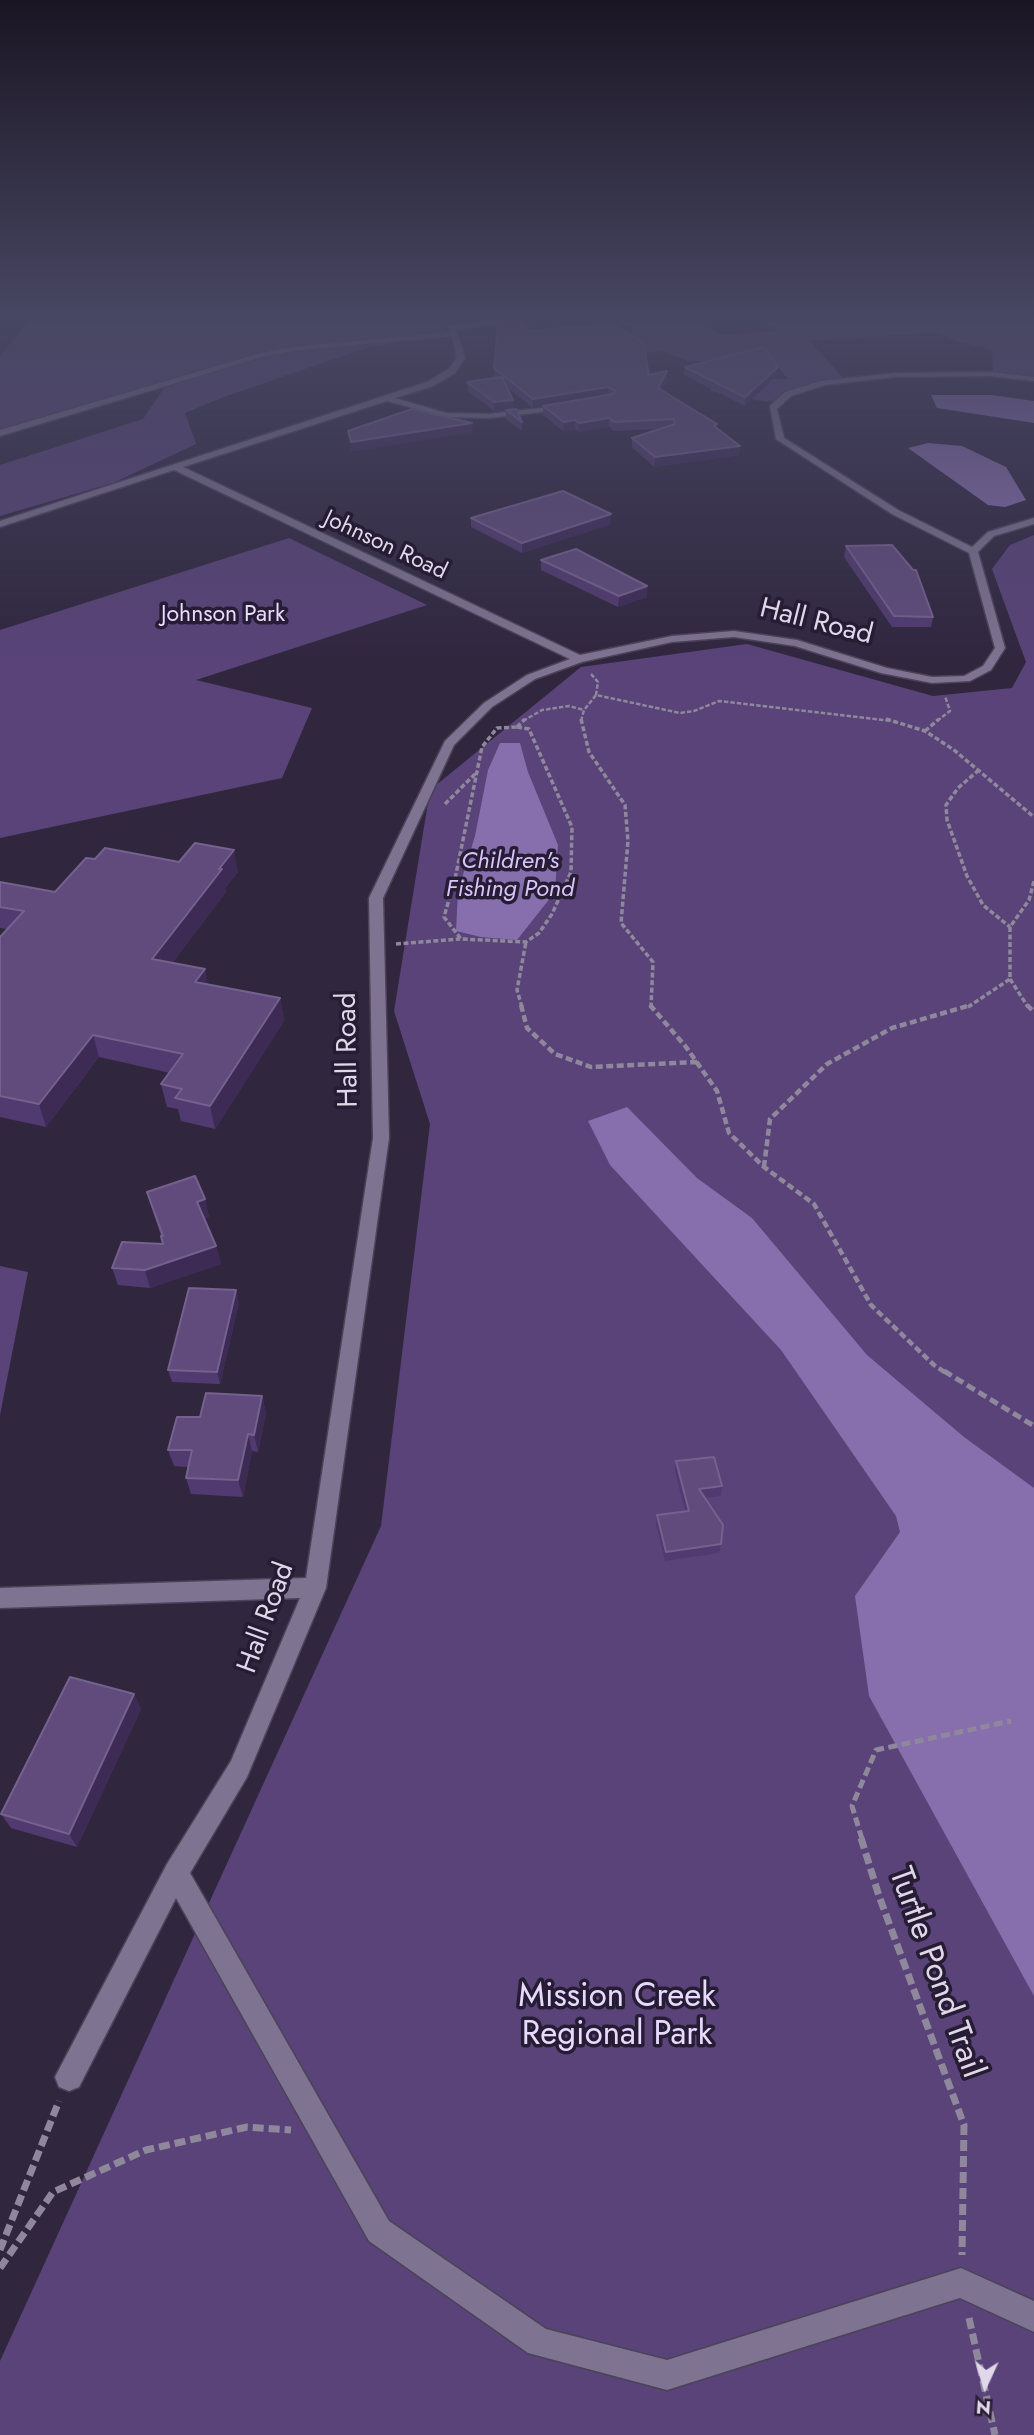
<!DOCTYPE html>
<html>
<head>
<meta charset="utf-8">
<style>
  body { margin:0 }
  #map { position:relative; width:1034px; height:2435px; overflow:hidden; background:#30273f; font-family:Jost,sans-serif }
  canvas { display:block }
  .north { position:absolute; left:950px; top:2351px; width:70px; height:70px; -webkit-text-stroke:5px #261d35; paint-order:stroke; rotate:184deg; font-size:19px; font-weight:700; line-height:28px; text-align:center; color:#ded8e8 }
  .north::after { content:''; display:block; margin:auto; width:24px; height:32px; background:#ded8e8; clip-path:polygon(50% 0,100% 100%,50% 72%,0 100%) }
</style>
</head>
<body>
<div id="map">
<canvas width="1034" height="2435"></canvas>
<div class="north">N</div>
</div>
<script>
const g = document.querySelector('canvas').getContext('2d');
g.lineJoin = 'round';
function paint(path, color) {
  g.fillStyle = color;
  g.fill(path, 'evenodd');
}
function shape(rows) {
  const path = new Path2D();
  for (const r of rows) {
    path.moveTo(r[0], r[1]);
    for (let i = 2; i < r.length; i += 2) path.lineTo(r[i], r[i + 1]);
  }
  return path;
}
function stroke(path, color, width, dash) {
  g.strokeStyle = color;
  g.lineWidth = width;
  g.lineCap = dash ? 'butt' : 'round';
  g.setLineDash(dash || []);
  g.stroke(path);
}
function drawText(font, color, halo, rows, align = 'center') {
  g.font = font + ' Jost,sans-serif';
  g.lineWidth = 7;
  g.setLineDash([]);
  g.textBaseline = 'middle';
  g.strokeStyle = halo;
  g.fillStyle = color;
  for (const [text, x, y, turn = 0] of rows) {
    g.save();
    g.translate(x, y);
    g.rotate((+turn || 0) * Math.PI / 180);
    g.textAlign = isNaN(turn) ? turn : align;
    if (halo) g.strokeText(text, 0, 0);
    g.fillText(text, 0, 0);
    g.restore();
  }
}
const green = shape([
  [29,321,440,321,445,334,366,348,224,397,185,413,196,444,113,483,0,516,0,465,143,419,166,385,0,433,0,356],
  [616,321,697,321,721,335,777,331,762,321,1034,321,1034,379,993,374,992,350,956,341,936,332,810,341,843,378,767,402,711,391,709,377,788,379,772,360,689,361,661,351,563,365,633,336,632,328],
  [1034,535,1034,2435,0,2435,0,2361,381,1526,430,1124,394,1011,430,790,581,667,747,644,933,696,1012,688,1026,662,992,569,1010,545],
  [289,538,427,605,196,680,312,708,282,778,0,838,0,630],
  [0,1266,28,1272,0,1415]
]);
const water = shape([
  [931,395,991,395,1034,401,1034,423,937,408],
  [928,443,962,446,1006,467,1026,500,1005,507,988,505,908,448],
  [500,743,520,743,528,772,558,845,555,892,517,940,481,937,456,931,458,891,475,836,488,770],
  [627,1107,697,1178,752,1218,867,1355,964,1437,1034,1488,1034,1996,869,1696,855,1596,900,1532,896,1516,781,1350,610,1165,588,1121]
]);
const pathFar4 = shape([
  [591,674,598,682,596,695],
  [523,721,542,710,569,706,584,710],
  [581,721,584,710,596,695,680,713,694,711,719,701,892,721],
  [937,721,950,711,945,696]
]);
const pathFar3 = shape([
  [581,719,589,752,625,805,628,841,621,923,653,962,651,1007],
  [886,719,925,731,954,750,1034,817],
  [517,727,529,729,572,827,571,872,552,914,539,933,526,942,461,939,444,917,455,879,482,747,497,728,517,727],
  [517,727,525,719],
  [925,731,939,719],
  [979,770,958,788,946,805,947,820,967,876,983,905,1010,927],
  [445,804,476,773],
  [396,944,460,939],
  [1010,979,1028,1007],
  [522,1007,517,990,526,942],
  [968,1007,1010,979,1010,927,1029,900,1034,881]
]);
const pathFar2 = shape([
  [521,1005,527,1028,555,1054,591,1067,698,1062],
  [650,1005,686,1047,717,1091,729,1133,764,1167,814,1204,871,1305,934,1365,946,1373],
  [1027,1005,1034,1012],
  [764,1167,770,1119,827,1064,892,1028,971,1005]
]);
const pathFar1 = shape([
  [944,1371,1034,1426],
  [862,1839,852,1806,876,1750,1011,1721]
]);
const path = shape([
  [861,1838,879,1896,964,2125,962,2255],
  [0,2250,59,2101],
  [0,2268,53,2192,146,2150,247,2127,291,2130],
  [969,2318,995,2435]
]);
const minor = shape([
  [487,321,510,321,456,330,465,358,455,373,433,386,395,398,446,413,489,414,566,405,569,409,489,418,446,417,387,401,183,467,580,655,672,636,734,631,797,640,887,668,932,677,964,676,983,666,995,648,969,553,892,514,776,439,770,406,785,392,821,381,895,373,990,372,1034,377,1034,381,990,376,895,377,825,385,791,396,777,409,784,438,898,510,972,547,988,532,1034,518,1034,524,994,536,978,552,1005,648,991,670,970,681,932,683,881,673,795,646,734,637,672,642,582,662,535,679,492,707,454,745,383,898,389,1138,326,1588,247,1777,190,1873,389,2221,546,2329,667,2360,961,2268,1034,2301,1034,2332,960,2298,667,2390,528,2353,369,2241,176,1898,79,2087,69,2091,59,2087,55,2077,167,1864,231,1761,300,1598,0,1608,0,1588,306,1578,373,1138,369,898,445,741,484,703,527,675,570,659,174,470,0,527,0,521,427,382,449,369,457,358,452,336,292,351,262,357,0,436,0,430,261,353,292,347,450,332,449,326,487,321]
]);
const wall = shape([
  [524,327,529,331,649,375,667,379,661,390,716,427,740,446,739,455,654,467,632,447,632,438,660,429,614,431,609,427,578,432,575,429,563,431,543,415,543,406,560,403,533,408,507,387,513,400,513,409,494,411,468,391,467,382,495,378,494,377,494,368],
  [685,367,778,367,777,375,745,406,684,375],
  [506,410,522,422,522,431,506,419],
  [611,514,611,524,522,553,471,527,471,518],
  [846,546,933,617,931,627,892,627,844,557],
  [541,560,647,586,647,597,618,607,541,570],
  [95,859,238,872,225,888,226,892,172,963,208,984,280,998,284,1021,215,1129,181,1121,178,1109,167,1107,161,1084,170,1073,99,1057,46,1127,0,1117,0,937,7,929,0,928,0,882,55,892],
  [147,1192,205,1199,209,1217,205,1218,216,1246,221,1264,150,1288,118,1285,112,1268,163,1244,161,1236,152,1209],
  [239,1302,220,1384,172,1382,168,1370],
  [262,1396,266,1413,258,1452,252,1451,243,1497,191,1494,186,1478,188,1467,174,1466,168,1450,200,1417],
  [676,1461,722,1486,721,1496,705,1498,721,1544,719,1553,665,1561,656,1524,657,1515,685,1511,675,1471],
  [134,1694,141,1709,77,1847,11,1828,1,1814]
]);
const shadedWall = shape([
  [778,367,777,375,745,406,745,397],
  [667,371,667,379,657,397,658,388],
  [608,387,608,395,533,408,533,399],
  [513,400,513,409,494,411,494,402],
  [609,418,609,427,578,432,579,423],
  [575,420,575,429,563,431,564,422],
  [472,423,473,432,351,452,351,442],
  [740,446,739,455,654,467,655,457],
  [611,514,611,524,522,553,522,543],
  [647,586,647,597,618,607,619,596],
  [234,850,238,872,225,888,226,892,158,981,152,959],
  [205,969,209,991,195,982],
  [280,998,284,1021,215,1129,210,1106],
  [93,1035,99,1057,46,1127,39,1104],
  [205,1199,209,1217,202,1220,197,1202],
  [216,1246,221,1264,150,1288,145,1270],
  [236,1290,239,1302,220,1384,217,1372],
  [262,1396,266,1413,258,1452,254,1435],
  [248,1434,252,1451,243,1497,238,1480],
  [134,1694,141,1709,77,1847,69,1834]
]);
const building = shape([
  [498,321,522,321,524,327,528,327,529,331,612,324,643,342,649,375,667,371,658,388,717,424,714,426,740,446,655,457,632,438,675,424,674,419,614,422,609,418,579,423,575,420,564,422,543,406,613,394,615,390,608,387,533,399,494,368,498,321],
  [764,347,778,367,745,397,685,367,764,347],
  [502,377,513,400,494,402,467,382,502,377],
  [412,409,472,423,351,442,348,431,412,409],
  [516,409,522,422,506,410,516,409],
  [563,491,611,514,522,543,471,518,563,491],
  [892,545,913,570,916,570,933,617,894,616,846,546,892,545],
  [576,549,647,586,619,596,541,560,576,549],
  [195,843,234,850,219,869,222,869,152,959,205,969,195,982,280,998,210,1106,175,1098,182,1089,161,1084,183,1054,93,1035,39,1104,0,1096,0,937,24,911,0,907,0,882,55,892,86,858,95,859,105,848,179,862,195,843],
  [195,1176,205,1199,197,1202,216,1246,145,1270,112,1268,122,1242,163,1244,161,1236,163,1236,147,1192,195,1176],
  [189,1288,236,1290,217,1372,168,1370,189,1288],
  [206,1393,262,1396,254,1435,248,1434,238,1480,186,1478,192,1450,168,1450,177,1417,200,1417,206,1393],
  [714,1457,722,1486,699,1489,723,1525,721,1544,666,1552,657,1515,689,1511,676,1461,714,1457],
  [70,1677,134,1694,69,1834,1,1814,70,1677]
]);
const farStreetnames = [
  ["Johnson Road",385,546,25]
];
const farParknames = [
  ["Johnson Park",223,615]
];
const farWaternames = [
  ["Children's",510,862],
  ["Fishing Pond",510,890]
];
const streetNames = [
  ["Hall Road",816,623,14],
  ["Hall Road",349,1050,-91],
  ["Hall Road",267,1618,-70]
];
const nearStreetnames = [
  ["Turtle Pond Trail",935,1973,70]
];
const nearParknames = [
  ["Mission Creek",617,1998],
  ["Regional Park",617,2036]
];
paint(green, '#594378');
paint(water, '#876eac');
stroke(minor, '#4b4358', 3);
stroke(pathFar4, '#8f889c', 2.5, [4.5, 2]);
stroke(pathFar3, '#8f889c', 3.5, [5, 2.5]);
stroke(pathFar2, '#8f889c', 4.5, [7, 3.5]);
stroke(pathFar1, '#8f889c', 5, [9, 4.5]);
stroke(path, '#8f889c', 7, [11, 5]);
paint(minor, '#7e7390');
paint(wall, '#513a6f');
paint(shadedWall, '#3d2b56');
paint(building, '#604b7c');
stroke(building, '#74618d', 2);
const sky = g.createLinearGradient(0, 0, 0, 662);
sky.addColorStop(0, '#1a1523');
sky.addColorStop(0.48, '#484763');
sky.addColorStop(1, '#48476300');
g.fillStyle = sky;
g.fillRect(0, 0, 1034, 662);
drawText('23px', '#ded8e8', '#261d35', farStreetnames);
drawText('23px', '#e7dafe', '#261d35', farParknames);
drawText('italic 24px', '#d7c3f9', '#261d35', farWaternames);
drawText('28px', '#ded8e8', '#261d35', streetNames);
drawText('33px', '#ded8e8', '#261d35', nearStreetnames);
drawText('33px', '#e7dafe', '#261d35', nearParknames);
</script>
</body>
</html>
